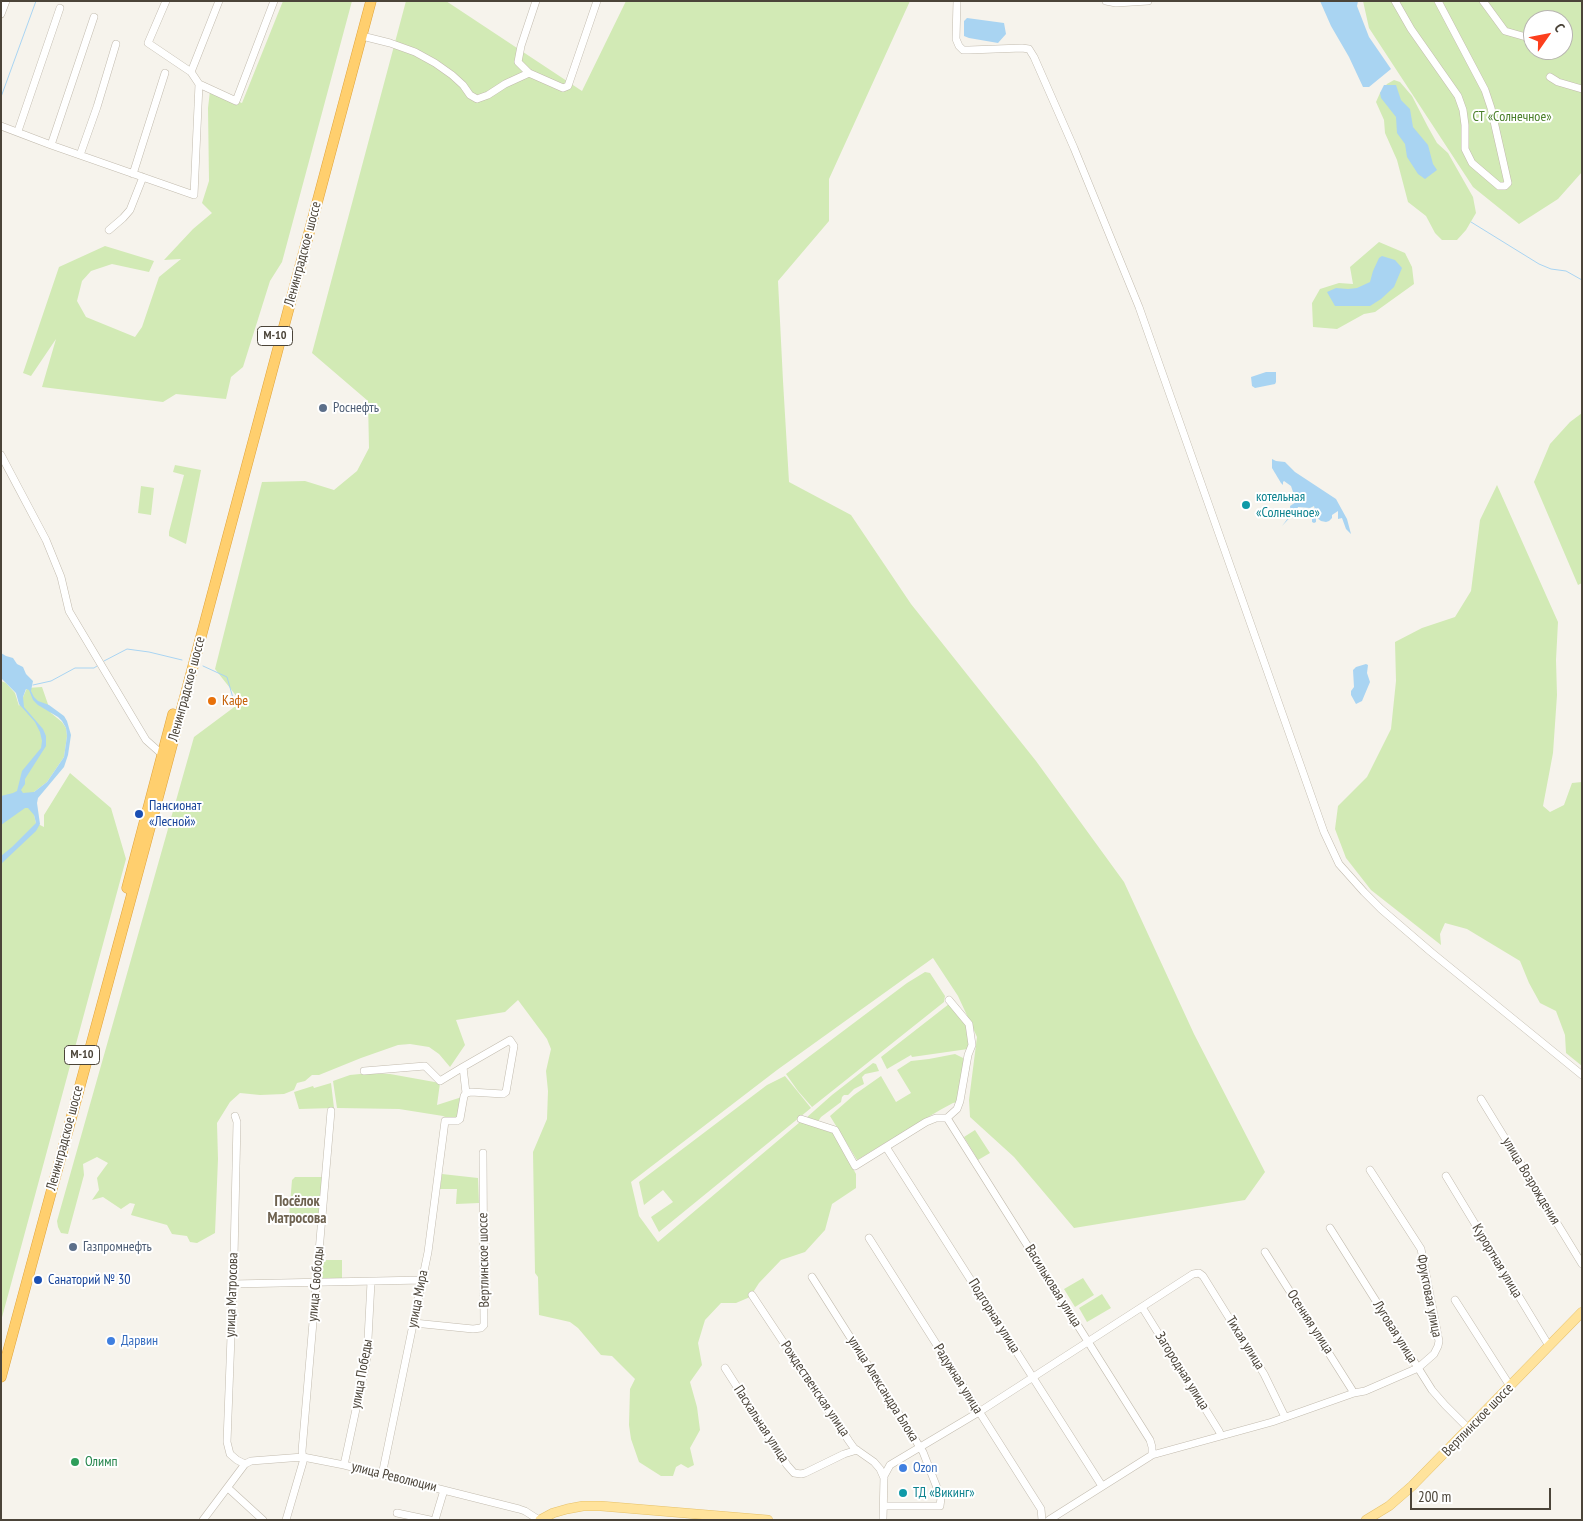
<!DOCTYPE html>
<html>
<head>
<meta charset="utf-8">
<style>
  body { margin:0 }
  #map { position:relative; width:1583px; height:1521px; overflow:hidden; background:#f6f3ec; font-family:"PT Sans Narrow",sans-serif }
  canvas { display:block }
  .frame { position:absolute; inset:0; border:2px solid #4b4439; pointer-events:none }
  .north { position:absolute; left:1523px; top:10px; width:50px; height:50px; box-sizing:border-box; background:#fff; border:1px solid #b7b4b0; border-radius:50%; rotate:57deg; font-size:14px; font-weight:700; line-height:20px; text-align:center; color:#4b4439 }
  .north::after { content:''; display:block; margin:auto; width:18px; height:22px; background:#fc3f1d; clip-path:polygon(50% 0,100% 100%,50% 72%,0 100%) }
  .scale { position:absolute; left:1410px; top:1488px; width:141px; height:22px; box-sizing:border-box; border:2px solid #4b4439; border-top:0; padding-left:6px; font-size:15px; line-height:18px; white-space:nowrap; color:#4b4439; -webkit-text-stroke:4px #fff; paint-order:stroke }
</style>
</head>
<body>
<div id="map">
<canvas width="1583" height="1521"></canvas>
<div class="frame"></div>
<div class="north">С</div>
<div class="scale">200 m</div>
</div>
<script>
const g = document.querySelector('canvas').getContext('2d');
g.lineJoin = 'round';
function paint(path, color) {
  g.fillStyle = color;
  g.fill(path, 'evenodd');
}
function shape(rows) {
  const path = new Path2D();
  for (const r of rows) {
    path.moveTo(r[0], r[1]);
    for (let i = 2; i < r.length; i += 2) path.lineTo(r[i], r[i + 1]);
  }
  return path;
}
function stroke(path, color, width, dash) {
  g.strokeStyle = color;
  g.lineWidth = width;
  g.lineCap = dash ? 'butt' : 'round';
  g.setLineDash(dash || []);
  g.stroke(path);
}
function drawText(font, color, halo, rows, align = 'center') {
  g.font = font + ' "PT Sans Narrow",sans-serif';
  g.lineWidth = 4;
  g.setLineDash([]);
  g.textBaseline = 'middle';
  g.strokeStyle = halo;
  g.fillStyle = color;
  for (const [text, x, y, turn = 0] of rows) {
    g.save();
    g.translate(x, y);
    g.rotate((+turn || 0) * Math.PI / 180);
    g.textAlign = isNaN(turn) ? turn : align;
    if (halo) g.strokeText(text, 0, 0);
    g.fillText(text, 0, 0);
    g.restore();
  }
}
const green = shape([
  [283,1,352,1,282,262,270,281,243,367,231,377,226,399,176,394,163,402,42,387,56,339,31,376,23,373,59,267,105,246,154,261,149,272,112,264,91,271,82,281,77,301,86,317,135,337,142,327,159,277,181,259,164,260,193,229,212,213,202,203,209,181,208,108,210,91,242,103],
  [406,1,446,1,582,91,626,1,910,1,829,179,829,221,778,281,783,381,789,482,851,515,911,604,1036,761,1124,882,1194,1034,1265,1172,1245,1200,1074,1228,1014,1157,970,1117,969,1100,977,1037,958,996,933,958,777,1070,631,1182,639,1216,658,1242,800,1122,833,1133,856,1174,856,1188,832,1204,825,1230,805,1252,781,1260,759,1283,750,1297,736,1303,721,1303,705,1320,698,1343,702,1365,690,1382,697,1407,700,1430,690,1448,694,1465,688,1468,681,1464,676,1467,673,1476,661,1476,639,1462,631,1439,629,1425,630,1389,635,1379,612,1356,601,1355,578,1328,570,1322,539,1315,538,1277,535,1273,533,1152,547,1119,548,1091,546,1071,551,1049,547,1039,518,1000,505,1012,456,1020,465,1045,450,1067,439,1054,429,1047,410,1044,398,1045,361,1058,319,1075,312,1075,305,1081,297,1083,294,1090,284,1094,260,1095,240,1093,230,1102,217,1123,218,1159,215,1233,197,1243,190,1242,187,1236,172,1234,167,1225,131,1215,135,1204,130,1203,121,1209,103,1197,92,1200,99,1190,97,1178,108,1163,97,1157,83,1164,84,1175,68,1234,61,1233,58,1227,57,1221,194,737,241,702,215,669,262,482,305,481,334,490,357,471,369,448,368,401,312,353],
  [1363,1,1582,1,1582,172,1558,199,1519,224,1473,187,1369,28],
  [1533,20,1563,20,1563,50,1533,50],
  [1394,80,1400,82,1412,96,1428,127,1437,143,1448,153,1473,197,1476,213,1466,230,1457,240,1442,240,1435,233,1426,216,1408,202,1397,160,1385,133,1384,120,1376,102,1380,93,1387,84],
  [1379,242,1405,253,1412,267,1414,284,1375,312,1364,314,1337,329,1313,327,1312,303,1320,289,1339,283,1353,284,1350,267],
  [1582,413,1582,583,1578,585,1534,482,1550,444,1570,422],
  [175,465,201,470,186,544,169,536,169,532,184,475,173,472],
  [1497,485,1558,622,1556,660,1557,695,1553,753,1543,806,1550,812,1564,805,1572,783,1582,782,1582,1066,1566,1053,1565,1035,1556,1011,1540,1003,1529,983,1520,961,1467,929,1445,923,1440,934,1441,945,1371,890,1346,858,1335,829,1338,806,1367,777,1391,729,1396,681,1395,642,1422,628,1455,617,1471,591,1480,520],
  [141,486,154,488,151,515,138,513],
  [1,681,6,683,15,693,19,706,27,688,42,687,51,713,62,722,66,728,67,736,64,757,47,782,34,792,34,815,36,823,44,827,44,815,70,773,111,808,126,859,1,1321],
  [925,972,930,973,945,996,944,1002,812,1107,798,1091,786,1074,907,983],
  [949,1004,967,1024,970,1040,968,1049,912,1057,911,1055,887,1069,881,1057],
  [955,1054,963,1058,964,1065,958,1102,953,1103,940,1110,857,1160,830,1116,854,1095,881,1076,896,1102,911,1093,897,1070,911,1061,929,1059],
  [873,1063,876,1064,879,1071,865,1074,862,1077,864,1084,854,1089,848,1095,844,1095,842,1097,841,1102,821,1117,817,1123,806,1118,832,1095],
  [370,1073,390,1074,440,1083,437,1105,462,1097,457,1118,447,1118,443,1116,399,1109,337,1108,333,1081,350,1075],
  [785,1076,811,1108,659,1232,651,1217,673,1202,663,1190,644,1205,639,1182,767,1085],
  [331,1083,334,1108,299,1109,294,1092,313,1086,314,1088],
  [975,1130,990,1153,978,1160,964,1137],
  [442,1174,478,1178,479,1203,456,1204,457,1189,440,1189],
  [295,1177,324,1177,320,1220,289,1216,292,1180],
  [321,1260,342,1260,342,1278,321,1278],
  [1083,1278,1094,1295,1075,1307,1064,1289],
  [1102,1294,1111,1308,1087,1322,1079,1308]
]);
const water = shape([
  [1320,1,1358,1,1357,6,1369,37,1391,69,1369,87,1363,87,1349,57,1331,26],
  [967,18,1004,23,1006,34,998,43,969,38,964,36,964,21],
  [1384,85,1396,85,1401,100,1410,109,1413,127,1428,145,1433,164,1437,170,1425,179,1418,174,1407,157,1405,144,1397,133,1396,117,1381,98,1380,93],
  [1382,256,1395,260,1402,268,1394,287,1381,299,1370,306,1335,306,1327,292,1336,288,1348,289,1357,288,1370,282,1373,271,1379,258],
  [1266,372,1276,372,1276,382,1275,384,1255,388,1252,386,1251,377],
  [1272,459,1276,461,1285,462,1295,472,1336,499,1347,519,1351,534,1346,529,1342,518,1338,519,1338,511,1332,515,1332,518,1329,521,1326,522,1321,521,1316,517,1316,522,1314,523,1312,522,1312,514,1315,510,1314,506,1310,508,1298,507,1297,510,1282,526,1291,514,1290,506,1299,500,1299,495,1293,492,1291,486,1284,481,1283,482,1283,485,1281,483,1272,468],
  [1,653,6,656,13,658,17,664,23,667,26,674,33,681,31,691,34,697,38,701,49,705,64,716,67,721,71,735,68,755,64,767,38,798,37,803,40,824,36,831,1,864,1,856,12,847,36,823,34,815,28,808,25,808,1,825,1,796,13,793,17,791,22,771,41,748,42,741,40,732,35,722,19,704,16,693,1,678],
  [26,689,29,690,33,700,38,705,58,717,62,721,66,728,67,736,64,757,47,782,34,792,23,793,21,790,25,784,25,779,46,746,46,736,43,729,24,707,23,697],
  [1366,664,1368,665,1367,673,1370,682,1362,701,1356,704,1351,695,1351,691,1354,687,1353,670,1356,667]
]);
const stream = shape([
  [1,97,36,1],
  [1471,222,1539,264,1551,269,1566,271,1582,280],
  [104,661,127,649,149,652,182,660],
  [203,666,227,677,233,698],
  [33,685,51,681,75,668,94,668,97,666]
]);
const minor = shape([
  [166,1,148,43,191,72],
  [536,1,521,46,518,62,529,73,563,88,568,86,597,1],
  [957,1,956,39,959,46,963,50,969,50,1022,48,1029,49,1034,57,1074,148,1139,307,1324,832,1339,864,1364,892,1381,909,1431,952,1582,1075],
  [1106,1,1116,3,1148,1],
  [1395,1,1411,29,1458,96,1463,110,1465,125,1465,149,1472,163,1499,186,1505,186,1508,183,1491,108,1485,90,1438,1],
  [1483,1,1505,31,1533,39],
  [1,14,6,1],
  [362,36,390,43,415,52,435,63,452,75,463,85,470,95,477,99,488,95,505,84,529,73],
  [1555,50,1556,51],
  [1550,77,1558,82,1582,89],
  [199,84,236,101,274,1],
  [1,126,51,145,194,195,199,84,191,72,219,1],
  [18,131,60,8],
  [51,145,94,17],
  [80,155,97,107,116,44],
  [133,174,165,73],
  [109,230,123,218,130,210,143,177],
  [1,455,46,540,61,577,69,611,146,740,164,756],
  [364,1071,425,1066,440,1081,463,1067],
  [1481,1099,1582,1264],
  [235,1116,237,1122,234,1257,227,1442,230,1454,237,1460,245,1464],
  [947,1118,1150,1440,1152,1447,1152,1455],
  [801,1119,835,1130,855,1166,926,1122,936,1118,947,1118,957,1109,960,1101,968,1055,972,1045,969,1024,949,1000],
  [886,1147,1102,1486],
  [1446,1176,1549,1346],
  [1330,1228,1432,1390,1445,1405,1469,1429],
  [869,1238,1041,1509,1042,1520],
  [1265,1252,1354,1393],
  [812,1277,923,1452,941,1498,940,1506,884,1506],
  [233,1284,423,1280],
  [752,1295,849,1441,854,1448,874,1462,880,1469,884,1478],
  [1455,1300,1510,1386],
  [1142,1307,1219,1431,1221,1436],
  [414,1323,473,1329,481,1328,484,1325,483,1153],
  [725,1368,787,1465,794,1473,801,1474,805,1473,844,1454,857,1450],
  [245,1464,251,1461,303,1457,344,1465,519,1509,525,1511,539,1520],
  [344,1465,367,1358,371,1282],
  [382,1475,428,1252,445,1121,457,1121,460,1119,464,1096,466,1093,471,1092,503,1094,506,1092,514,1046,510,1040,463,1067,466,1093],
  [228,1488,263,1520],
  [397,1513,430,1520],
  [203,1520,245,1464],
  [286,1520,303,1462,302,1451,331,1111],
  [435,1520,444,1490],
  [883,1520,884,1476,890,1465,979,1412,1193,1274,1199,1273,1203,1276,1264,1374,1285,1417],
  [1049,1520,1152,1455,1272,1422,1354,1393,1365,1391,1418,1368,1434,1354,1438,1346,1439,1341,1421,1249,1370,1170]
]);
const major = shape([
  [540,1520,553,1513,567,1509,583,1506,601,1506,768,1520],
  [1366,1520,1389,1506,1412,1486,1582,1312]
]);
const highway = shape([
  [127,888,173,714],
  [1,1377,145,846,371,1]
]);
const markers = [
  [323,408,5,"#5c6f8a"],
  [1246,505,5,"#0f9aa8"],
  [212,701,5,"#e8710a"],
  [139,814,5,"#1a4fb4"],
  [73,1247,5,"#5c6f8a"],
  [38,1280,5,"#1a4fb4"],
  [111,1341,5,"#3f7fe0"],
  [75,1462,5,"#2e9e5b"],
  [903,1468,5,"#3f7fe0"],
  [903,1493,5,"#0f9aa8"]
];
const shields = [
  [275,336,35],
  [82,1055,35]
];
const shieldNames = [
  ["М-10",275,336],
  ["М-10",82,1055]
];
const parkNames = [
  ["СТ «Солнечное»",1512,117]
];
const streetNames = [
  ["Ленинградское шоссе",303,254,-75],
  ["Ленинградское шоссе",187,689,-75],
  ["Ленинградское шоссе",65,1138,-75],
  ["улица Возрождения",1531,1181,59],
  ["Вертлинское шоссе",484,1260,-91],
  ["Курортная улица",1497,1261,59],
  ["улица Свободы",316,1284,-85],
  ["Васильковая улица",1053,1286,58],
  ["улица Матросова",232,1295,-88],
  ["Фруктовая улица",1429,1296,79],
  ["улица Мира",418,1299,-79],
  ["Подгорная улица",994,1316,58],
  ["Осенняя улица",1310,1322,57],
  ["Луговая улица",1395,1332,58],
  ["Тихая улица",1245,1343,58],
  ["Загородная улица",1182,1371,58],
  ["улица Победы",362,1374,-80],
  ["Радужная улица",958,1379,58],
  ["Рождественская улица",815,1389,56],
  ["улица Александра Блока",883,1389,58],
  ["Вертлинское шоссе",1478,1420,-46],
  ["Пасхальная улица",761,1424,57],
  ["улица Революции",394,1477,14]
];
const serviceNames = [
  ["Роснефть",333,408],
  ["Газпромнефть",83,1247]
];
const cultureNames = [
  ["котельная",1256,497],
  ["«Солнечное»",1256,513],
  ["ТД «Викинг»",913,1493]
];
const foodNames = [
  ["Кафе",222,701]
];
const transitNames = [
  ["Пансионат",149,806],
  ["«Лесной»",149,822],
  ["Санаторий № 30",48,1280]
];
const shopNames = [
  ["Дарвин",121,1341],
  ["Ozon",913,1468]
];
const leisureNames = [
  ["Олимп",85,1462]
];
const neighbourhoodNames = [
  ["Посёлок",297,1202],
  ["Матросова",297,1219]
];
paint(green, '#d2eab5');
paint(water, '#a9d4f2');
stroke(stream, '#a9d4f2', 1);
stroke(minor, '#c2bbae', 8);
stroke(major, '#e6c16a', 10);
stroke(highway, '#e0a43c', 11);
stroke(minor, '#fff', 7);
stroke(major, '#ffe39c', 9);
stroke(highway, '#ffcf6e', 10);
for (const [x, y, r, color] of markers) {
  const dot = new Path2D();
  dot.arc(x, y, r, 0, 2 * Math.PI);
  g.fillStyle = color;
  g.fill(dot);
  stroke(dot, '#fff', 2);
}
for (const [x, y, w] of shields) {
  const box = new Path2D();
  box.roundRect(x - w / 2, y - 9.5, w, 19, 4);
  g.fillStyle = '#fff';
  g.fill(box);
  stroke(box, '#4b4439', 1);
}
drawText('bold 12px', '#4b4439', null, shieldNames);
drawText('14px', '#4a7f2a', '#fff', parkNames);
drawText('14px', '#4b4439', '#fff', streetNames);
drawText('14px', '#4e5e75', '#fff', serviceNames, 'left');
drawText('14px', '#0d838f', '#fff', cultureNames, 'left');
drawText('14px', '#c56008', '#fff', foodNames, 'left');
drawText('14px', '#164399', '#fff', transitNames, 'left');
drawText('14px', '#366cbe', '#fff', shopNames, 'left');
drawText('14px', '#27864d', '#fff', leisureNames, 'left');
drawText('bold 15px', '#6e6250', '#fff', neighbourhoodNames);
</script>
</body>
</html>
